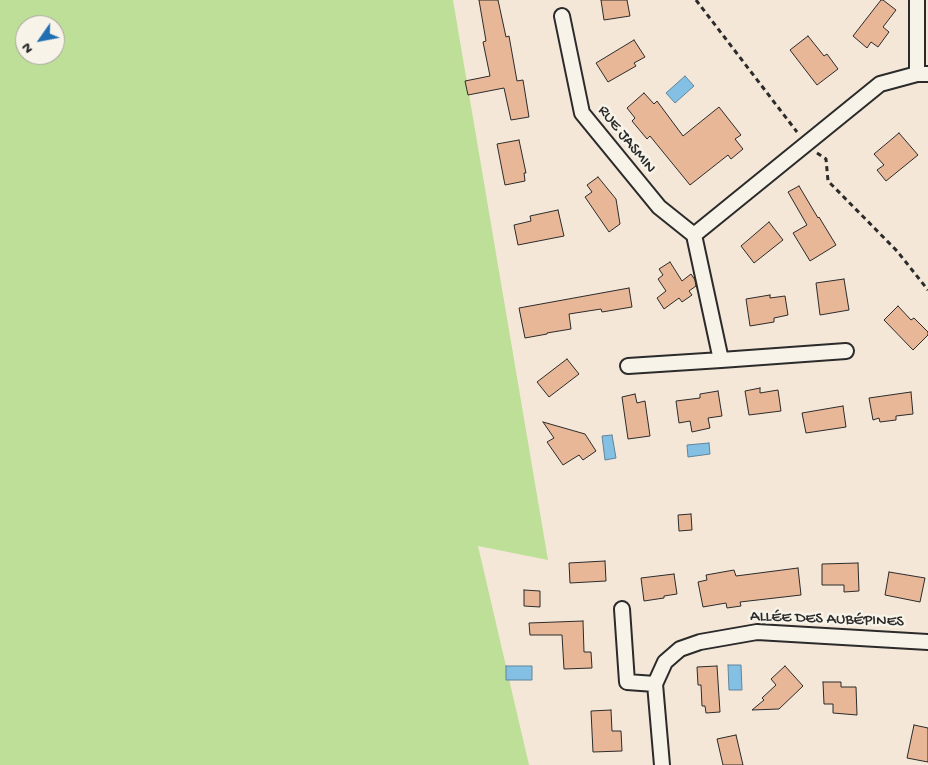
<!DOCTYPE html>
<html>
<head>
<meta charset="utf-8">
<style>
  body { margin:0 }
  #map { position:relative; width:928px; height:765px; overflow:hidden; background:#f4e7d8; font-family:"Gochi Hand",sans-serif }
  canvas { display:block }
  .north { position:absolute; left:15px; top:15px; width:50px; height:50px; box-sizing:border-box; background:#f7f3e8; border:1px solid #a5a39c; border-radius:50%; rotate:237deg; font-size:14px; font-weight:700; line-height:20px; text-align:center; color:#2b2b2b }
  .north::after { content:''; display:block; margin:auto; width:18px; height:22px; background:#1f6fb2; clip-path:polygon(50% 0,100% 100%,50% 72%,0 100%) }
</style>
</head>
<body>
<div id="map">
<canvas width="928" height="765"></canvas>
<div class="north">N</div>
</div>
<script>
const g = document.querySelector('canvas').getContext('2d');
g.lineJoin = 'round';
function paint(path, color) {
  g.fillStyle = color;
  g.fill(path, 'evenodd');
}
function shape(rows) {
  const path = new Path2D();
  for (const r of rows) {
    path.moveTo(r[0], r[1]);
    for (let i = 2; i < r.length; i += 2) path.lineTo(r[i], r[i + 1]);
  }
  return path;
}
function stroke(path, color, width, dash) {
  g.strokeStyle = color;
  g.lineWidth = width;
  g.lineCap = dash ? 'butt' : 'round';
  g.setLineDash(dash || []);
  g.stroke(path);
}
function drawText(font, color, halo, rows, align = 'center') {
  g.font = font + ' "Gochi Hand",sans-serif';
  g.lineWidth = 5;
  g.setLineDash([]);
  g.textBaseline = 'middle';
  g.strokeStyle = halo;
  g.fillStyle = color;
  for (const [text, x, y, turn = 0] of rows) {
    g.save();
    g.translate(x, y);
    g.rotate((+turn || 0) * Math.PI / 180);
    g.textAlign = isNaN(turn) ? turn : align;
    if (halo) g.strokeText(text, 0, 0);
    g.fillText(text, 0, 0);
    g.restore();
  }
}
const green = shape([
  [0,0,453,0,548,560,478,546,529,765,0,765],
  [25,25,55,25,55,55,25,55]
]);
const water = shape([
  [685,76,694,86,675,103,666,93,685,76],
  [612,435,616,458,605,460,602,436,612,435],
  [709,443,710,454,688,457,687,445,709,443],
  [728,665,741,665,742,690,729,690,728,665],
  [506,666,532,666,532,680,506,680,506,666]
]);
const building = shape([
  [479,0,498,0,506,37,509,36,517,81,523,80,529,117,511,120,504,88,468,95,465,81,490,76,483,42,486,41,479,0],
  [601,0,627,0,630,16,604,20,601,0],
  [881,0,883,0,896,10,883,27,889,32,878,47,871,42,867,48,853,36,881,0],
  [808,36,824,56,827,54,838,69,817,85,790,50,808,36],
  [634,40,645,57,634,63,636,66,608,82,596,63,634,40],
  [644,93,654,104,657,101,683,136,719,107,741,135,735,139,743,149,731,159,728,155,690,185,650,136,647,139,632,121,635,118,627,108,644,93],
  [899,133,918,155,886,181,877,170,884,165,874,154,899,133],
  [519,140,526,173,524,173,525,181,505,185,497,144,519,140],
  [598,177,616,199,620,224,609,232,585,197,592,192,587,185,598,177],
  [799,186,818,218,819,217,836,245,810,261,793,233,807,225,788,192,799,186],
  [558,210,564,236,518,245,514,225,531,221,530,216,558,210],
  [769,222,783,240,754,263,741,246,769,222],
  [670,262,682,281,691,274,695,280,696,286,689,291,692,295,682,302,679,298,664,309,657,298,666,291,658,279,663,275,659,269,670,262],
  [844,279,849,310,820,315,816,283,844,279],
  [629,288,632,307,602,312,601,309,569,314,571,329,547,333,547,334,525,338,519,308,629,288],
  [770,295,770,298,785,296,788,315,774,318,774,322,750,326,746,299,770,295],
  [898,306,911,320,914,318,928,332,928,335,913,350,884,320,898,306],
  [567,359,579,374,549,397,537,382,567,359],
  [760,388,760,393,778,390,781,411,749,415,745,391,760,388],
  [718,391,722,416,708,418,710,428,692,432,690,421,679,423,676,401,700,398,700,394,718,391],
  [911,392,913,414,896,416,896,420,880,422,879,418,873,420,869,398,911,392],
  [635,394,637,403,645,401,650,436,628,439,622,397,635,394],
  [843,406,846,427,806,433,802,413,843,406],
  [543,422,585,434,596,451,583,460,579,455,563,465,547,442,554,438,543,422],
  [691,514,692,530,679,531,678,515,691,514],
  [605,561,606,581,570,583,569,563,605,561],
  [858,563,859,591,844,592,844,585,822,585,822,564,858,563],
  [798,568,801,595,740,602,741,606,727,608,726,603,703,607,698,582,707,580,706,575,734,570,736,576,798,568],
  [889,572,925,578,920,602,885,595,889,572],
  [674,574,677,594,664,596,664,598,644,601,641,578,674,574],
  [524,590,540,591,540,607,524,606,524,590],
  [583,621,584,652,591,652,592,668,564,669,562,635,530,635,529,623,583,621],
  [717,666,720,712,706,713,705,706,702,706,701,685,698,685,697,667,717,666],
  [785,666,803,686,779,709,752,710,764,700,762,698,776,685,771,679,785,666],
  [823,682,841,682,841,687,856,687,857,715,833,713,833,704,824,704,823,682],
  [611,710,612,731,621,731,622,751,593,752,591,711,611,710],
  [914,725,928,728,928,762,907,758,914,725],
  [736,735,743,765,723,765,717,739,736,735]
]);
const path = shape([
  [696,0,797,132],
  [817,153,826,159,828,181,897,251,928,290]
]);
const minor = shape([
  [917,0,917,74],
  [562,16,582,113,659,207,694,235],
  [846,351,721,360,694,235,880,84,917,74,928,74],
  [628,366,721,360],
  [622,609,627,682,655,684],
  [662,765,655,684,665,662,680,649,700,642,757,632,928,642]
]);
const streetNames = [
  ["RUE JASMIN",626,140,51],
  ["ALLÉE DES AUBÉPINES",827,620,2]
];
paint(green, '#bedf98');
paint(water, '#84c0e4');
stroke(water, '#60849a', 1);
paint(building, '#e7b798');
stroke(building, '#2b2b2b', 1);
stroke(minor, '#2b2b2b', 18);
stroke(path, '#2b2b2b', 3, [5, 4]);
stroke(minor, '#f7f3e8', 14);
drawText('16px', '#2b2b2b', '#f7f3e8', streetNames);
</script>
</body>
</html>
